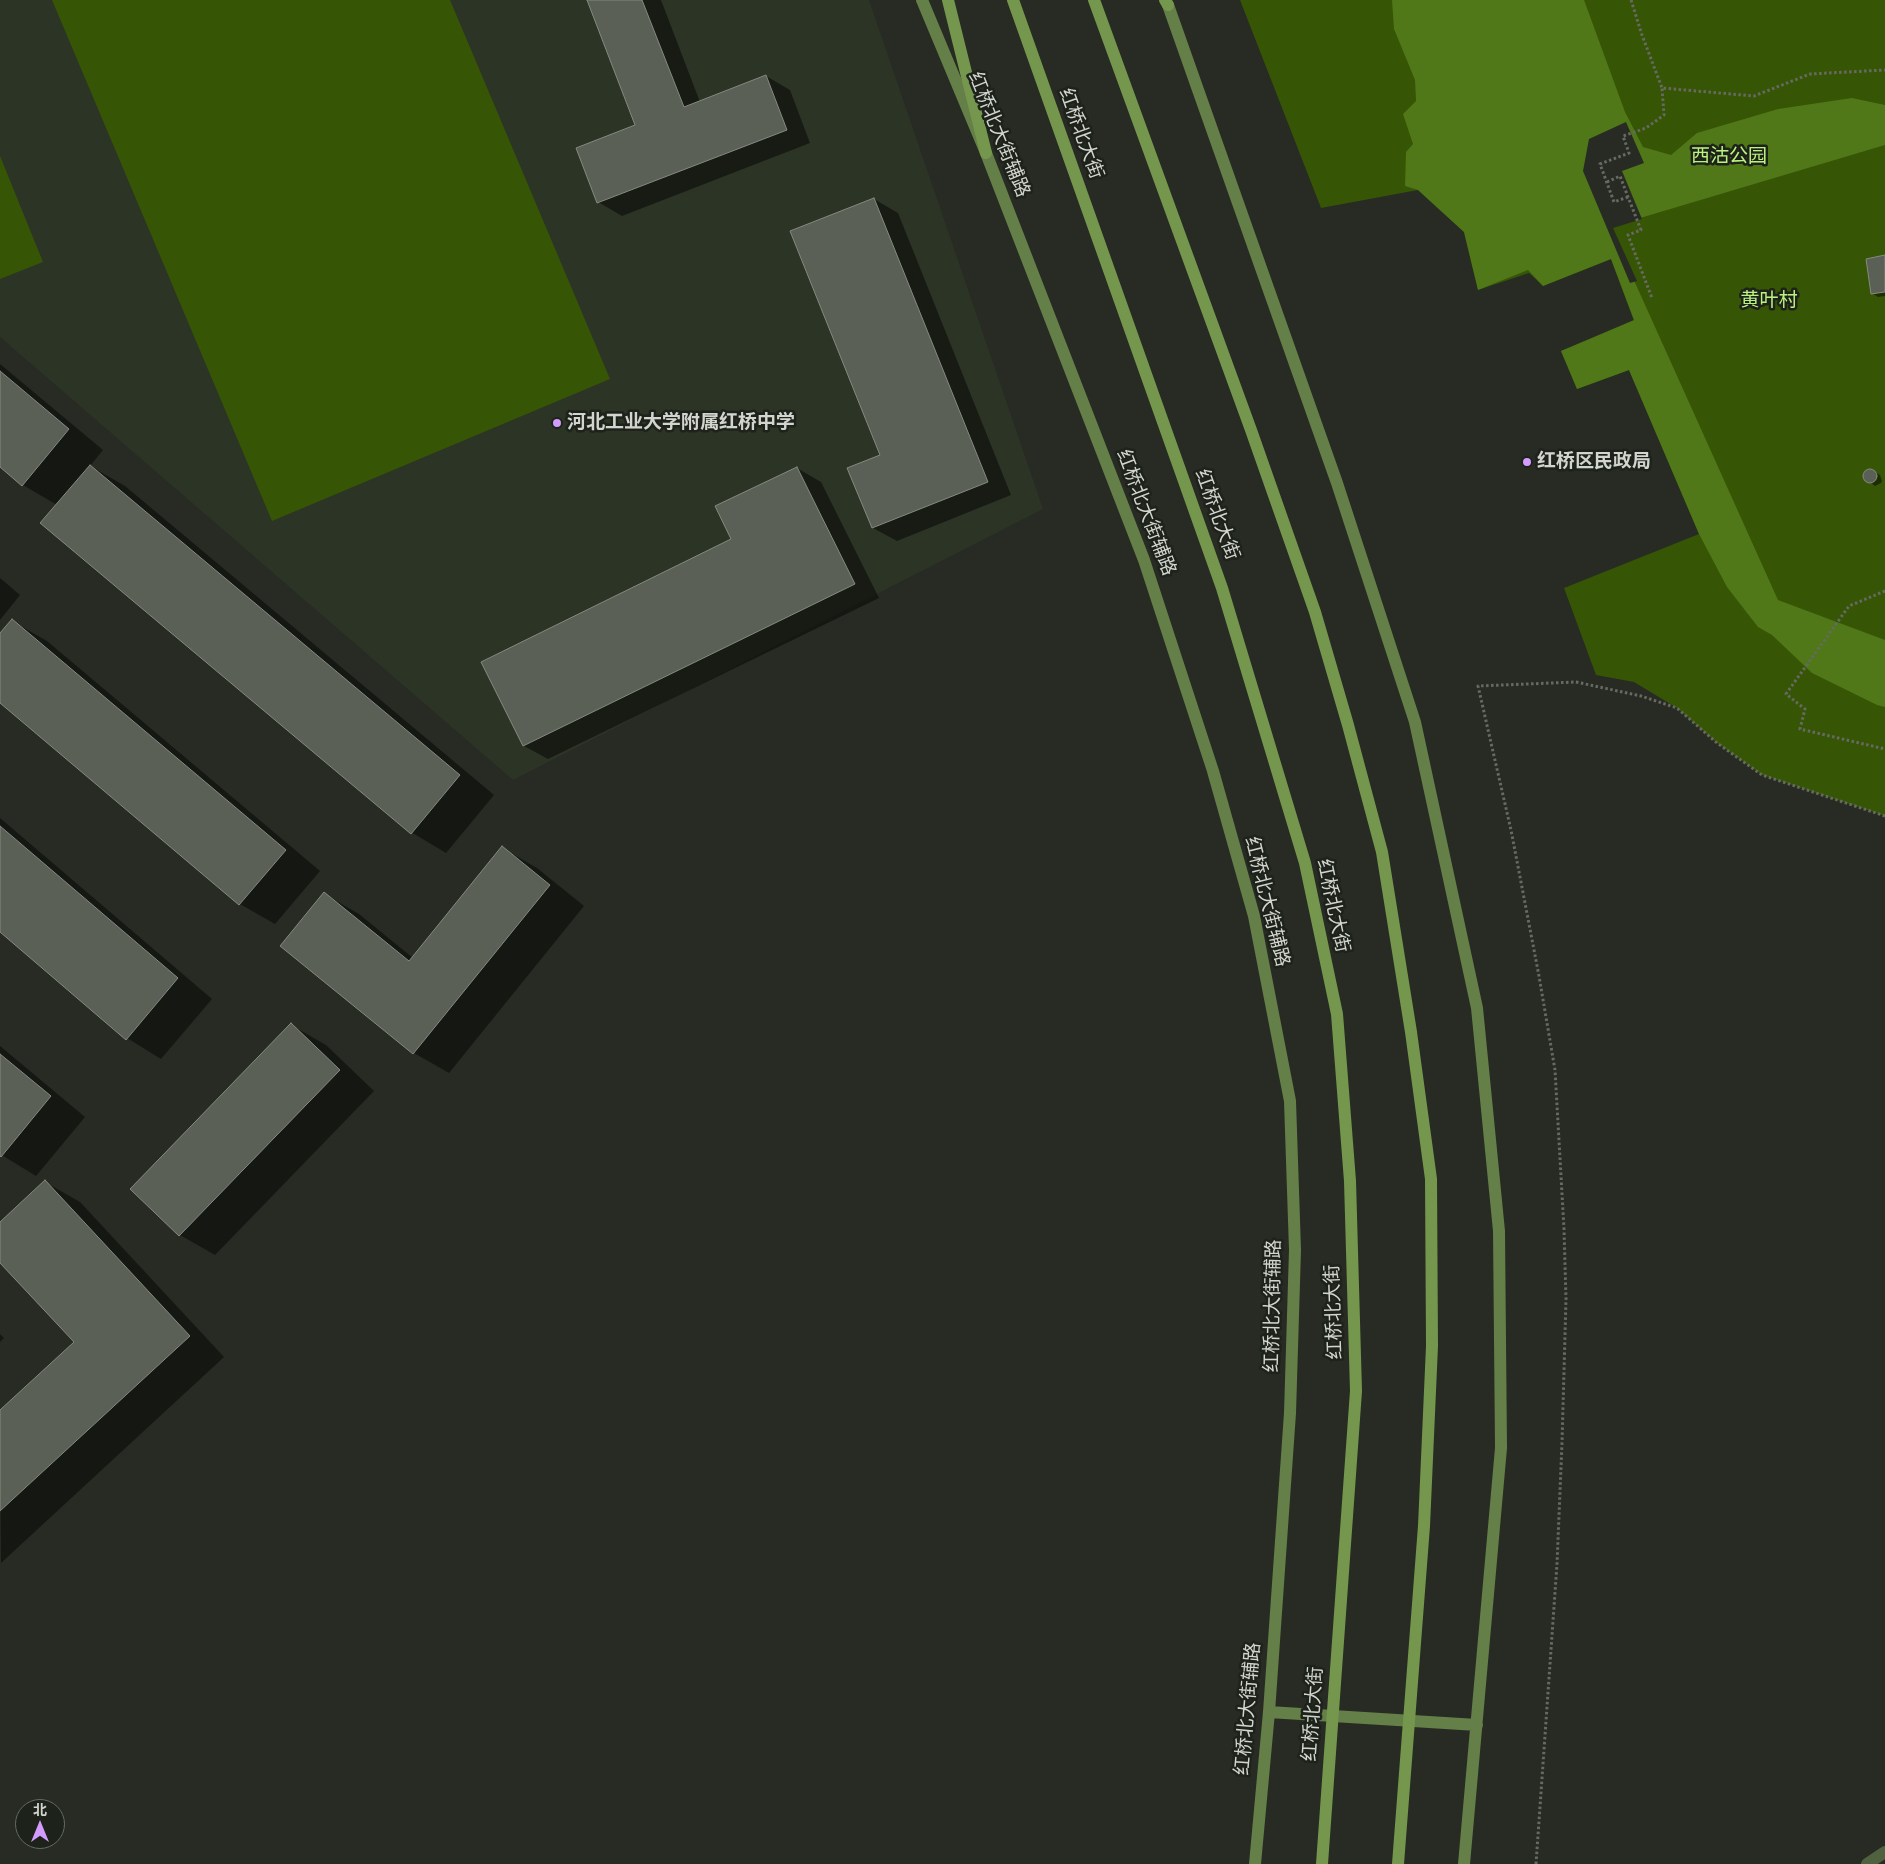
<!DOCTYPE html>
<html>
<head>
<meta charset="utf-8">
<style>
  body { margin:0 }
  #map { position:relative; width:1885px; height:1864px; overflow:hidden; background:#272b23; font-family:Jost,"Noto Sans SC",sans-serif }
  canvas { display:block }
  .north { position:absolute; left:15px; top:1799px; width:50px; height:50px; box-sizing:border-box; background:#1d221a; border:1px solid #656a62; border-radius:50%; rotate:0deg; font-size:14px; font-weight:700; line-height:20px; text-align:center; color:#d2d5cf }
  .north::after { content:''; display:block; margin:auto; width:18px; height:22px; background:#d39cfc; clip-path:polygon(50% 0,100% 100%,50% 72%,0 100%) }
</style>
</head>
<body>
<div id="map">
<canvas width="1885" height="1864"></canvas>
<div class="north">北</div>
</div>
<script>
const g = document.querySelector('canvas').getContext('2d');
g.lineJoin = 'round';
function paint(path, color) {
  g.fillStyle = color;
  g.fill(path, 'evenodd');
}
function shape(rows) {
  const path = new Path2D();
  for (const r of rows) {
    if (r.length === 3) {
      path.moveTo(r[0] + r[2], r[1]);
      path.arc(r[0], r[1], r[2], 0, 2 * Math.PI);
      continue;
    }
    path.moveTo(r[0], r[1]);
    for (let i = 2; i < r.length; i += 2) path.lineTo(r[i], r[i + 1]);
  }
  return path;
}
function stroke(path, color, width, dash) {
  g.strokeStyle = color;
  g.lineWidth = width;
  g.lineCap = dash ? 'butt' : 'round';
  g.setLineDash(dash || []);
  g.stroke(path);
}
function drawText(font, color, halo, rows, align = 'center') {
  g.font = font + ' Jost,"Noto Sans SC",sans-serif';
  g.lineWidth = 5;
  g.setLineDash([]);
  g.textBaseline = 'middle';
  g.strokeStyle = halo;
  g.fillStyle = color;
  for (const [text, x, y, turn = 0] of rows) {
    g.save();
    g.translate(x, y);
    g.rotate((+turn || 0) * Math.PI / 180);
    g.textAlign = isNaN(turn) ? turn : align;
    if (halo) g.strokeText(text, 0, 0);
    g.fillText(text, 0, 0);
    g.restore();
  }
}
const built = shape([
  [0,0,869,0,1043,509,513,780,0,337]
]);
const green = shape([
  [52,0,450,0,610,379,272,521],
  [1240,0,1885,0,1885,816,1762,775,1717,743,1677,708,1634,682,1596,675,1564,588,1699,534,1629,370,1577,389,1561,351,1634,321,1611,259,1543,286,1529,273,1478,290,1464,232,1418,190,1321,208],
  [0,156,43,262,0,279]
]);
const water = shape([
  [1392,0,1584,0,1625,112,1643,147,1671,155,1697,133,1778,109,1852,98,1885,105,1885,145,1610,227,1778,600,1885,640,1885,707,1877,705,1812,673,1772,635,1758,627,1727,587,1699,534,1629,370,1577,389,1561,351,1634,320,1611,259,1543,286,1528,270,1478,290,1464,232,1418,190,1405,186,1406,152,1413,144,1403,114,1416,101,1415,80,1394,29]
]);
const pier = shape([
  [1626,122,1644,163,1622,171,1642,219,1613,228,1637,281,1630,283,1583,171,1589,139]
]);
const shadow = shape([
  [588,0,661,0,700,102,766,76,790,90,810,143,622,216,598,202,637,125],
  [874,199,898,213,1011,495,897,541,873,528,882,455],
  [1885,257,1885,296,1878,297,1872,293],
  [0,364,103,450,90,466,125,486,494,795,446,853,411,832,57,505,23,485,0,466],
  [797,468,821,482,879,598,548,759,524,746,733,540],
  [1871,470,1880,475,1882,481,1881,483,1875,486,1864,477,1865,471],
  [0,578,20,595,0,620],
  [12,621,47,641,320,871,275,924,240,904,0,701,0,635],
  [0,818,212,999,161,1059,127,1038,0,931],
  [502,848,537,868,584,906,449,1073,414,1053,281,946,324,894,359,914,413,958],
  [291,1025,326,1045,374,1091,215,1255,180,1235],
  [0,1046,85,1117,36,1176,0,1154],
  [45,1182,80,1202,224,1357,1,1563,0,1412,76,1342,0,1261,0,1223],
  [0,1334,4,1338,0,1342]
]);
const building = shape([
  [587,0,642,0,684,107,766,75,787,130,597,203,576,148,635,125,587,0],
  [874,198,988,482,872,528,847,468,880,455,790,231,874,198],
  [1885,255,1885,292,1871,294,1866,259,1885,255],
  [0,371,69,429,22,486,0,467,0,371],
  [90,465,460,775,411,834,40,523,90,465],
  [797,467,855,584,523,746,481,662,731,539,715,506,797,467],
  [1870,476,7],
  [12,619,286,850,239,905,0,703,0,633,12,619],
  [0,826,178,978,126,1040,0,932,0,826],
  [502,846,550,885,413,1054,280,946,324,892,409,961,502,846],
  [291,1023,340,1070,179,1236,130,1189,291,1023],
  [0,1054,51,1096,1,1157,0,1156,0,1054],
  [45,1180,190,1336,0,1511,0,1410,74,1342,0,1263,0,1222,45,1180]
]);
const path = shape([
  [1631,0,1642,35,1662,88,1754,96,1810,74,1885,70],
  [1607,182,1620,176,1628,197,1641,230,1628,235,1652,298],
  [1628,197,1614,202,1600,164,1629,153,1623,136,1646,128,1664,115,1662,88],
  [1885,591,1849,606,1786,694,1805,709,1800,729,1885,749],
  [1536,1864,1557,1564,1562,1443,1566,1299,1564,1229,1555,1070,1539,976,1511,830,1478,686,1576,682,1641,696,1677,708,1717,743,1762,775,1885,816]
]);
const street = shape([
  [1867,1864,1885,1852]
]);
const secondary = shape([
  [922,0,986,153,1144,560,1213,771,1254,916,1290,1101,1295,1250,1290,1413,1269,1712,1255,1864],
  [1168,5,1337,483,1415,722,1477,1008,1499,1231,1501,1448,1464,1864],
  [1269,1712,1477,1725]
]);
const primary = shape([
  [948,0,986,153],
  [1165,0,1168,5]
]);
const primaryBridge = shape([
  [1013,0,1222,588,1305,863,1337,1014,1350,1181,1356,1391,1322,1864],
  [1094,0,1251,430,1315,612,1348,725,1382,852,1411,1032,1431,1179,1432,1346,1424,1526,1398,1864]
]);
const markers = [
  [557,423,5,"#d39cfc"],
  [1527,462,5,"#d39cfc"]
];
const streetNames = [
  ["红桥北大街",1080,134,70],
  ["红桥北大街辅路",998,135,68],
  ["红桥北大街辅路",1145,513,69],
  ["红桥北大街",1216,515,70],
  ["红桥北大街辅路",1266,902,76],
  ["红桥北大街",1332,906,78],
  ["红桥北大街辅路",1274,1306,-89],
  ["红桥北大街",1335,1312,-92],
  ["红桥北大街辅路",1249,1709,-85],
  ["红桥北大街",1314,1714,-86]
];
const parkNames = [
  ["西沽公园",1729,157],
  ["黄叶村",1769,301]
];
const poiNames = [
  ["河北工业大学附属红桥中学",567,423],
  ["红桥区民政局",1537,462]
];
paint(built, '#2c3426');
paint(green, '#365505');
paint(water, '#507718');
paint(pier, '#272b23');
paint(shadow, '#0007');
paint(building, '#5b6056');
stroke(building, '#858a80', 1);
stroke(path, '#676a63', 3, [2.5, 2.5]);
stroke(street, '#4f613e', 12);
stroke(secondary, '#647f47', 12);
stroke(primary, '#74974d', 12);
stroke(primaryBridge, '#74974d', 12);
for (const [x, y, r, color] of markers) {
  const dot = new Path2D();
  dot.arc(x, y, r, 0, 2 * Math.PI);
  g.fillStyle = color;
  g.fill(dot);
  stroke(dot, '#1d221a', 2);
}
drawText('19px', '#d2d5cf', '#1d221a', streetNames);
drawText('19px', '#bbf37e', '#1d221a', parkNames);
drawText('bold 19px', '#d2d5cf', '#1d221a', poiNames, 'left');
</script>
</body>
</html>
